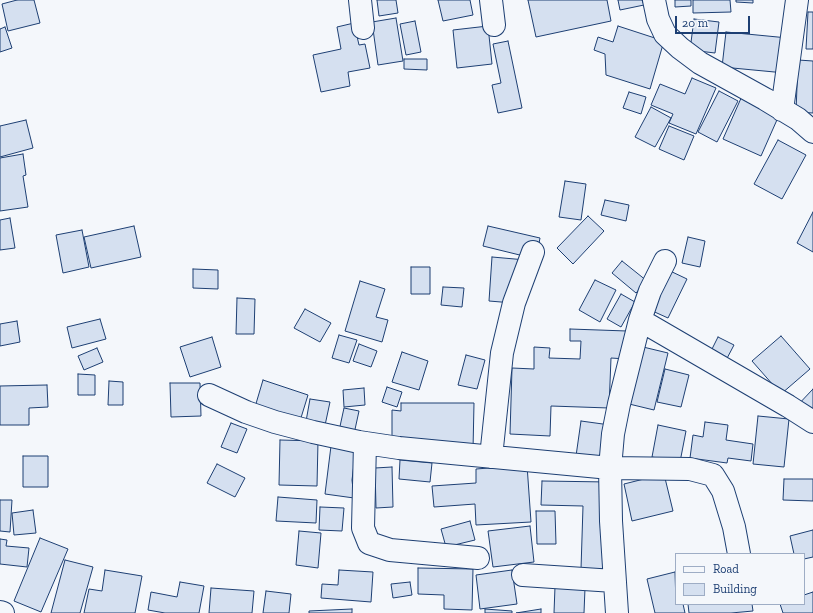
<!DOCTYPE html>
<html>
<head>
<meta charset="utf-8">
<style>
  body { margin:0 }
  #map { position:relative; width:813px; height:613px; overflow:hidden; background:#f4f7fb; font-family:"Zilla Slab",serif }
  canvas { display:block }
  .legend { position:absolute; left:675px; top:553px; width:130px; height:52px; box-sizing:border-box; background:#f4f7fb; border:1px solid #9eadc5; margin:0; padding:5px 7px; list-style:none; font-size:12px; color:#1d3f73 }
  .legend li { display:flex; align-items:center; gap:8px; height:20px }
  .legend b { width:20px; border:1px solid #9eadc5 }
  .scale { position:absolute; left:675px; top:16px; width:75px; height:18px; box-sizing:border-box; border:2px solid #1d3f73; border-top:0; padding-left:5px; font-size:12px; line-height:14px; white-space:nowrap; color:#1d3f73; -webkit-text-stroke:3px #f4f7fb; paint-order:stroke }
</style>
</head>
<body>
<div id="map">
<canvas width="813" height="613"></canvas>
<ul class="legend">
<li><b style="height:5px;background:#f4f7fb"></b>Road</li>
<li><b style="height:11px;background:#d5e0f0"></b>Building</li>
</ul>
<div class="scale">20 m</div>
</div>
<script>
const g = document.querySelector('canvas').getContext('2d');
g.lineJoin = 'round';
function paint(path, color) {
  g.fillStyle = color;
  g.fill(path, 'evenodd');
}
function shape(rows) {
  const path = new Path2D();
  for (const r of rows) {
    path.moveTo(r[0], r[1]);
    for (let i = 2; i < r.length; i += 2) path.lineTo(r[i], r[i + 1]);
  }
  return path;
}
function stroke(path, color, width, dash) {
  g.strokeStyle = color;
  g.lineWidth = width;
  g.lineCap = dash ? 'butt' : 'round';
  g.setLineDash(dash || []);
  g.stroke(path);
}
const building = shape([
  [17,0,34,0,40,23,8,31,2,4,17,0],
  [377,0,396,0,398,13,379,16,377,0],
  [438,0,470,0,473,15,443,21,438,0],
  [528,0,607,0,611,21,536,37,528,0],
  [618,0,642,0,644,5,620,10,618,0],
  [675,0,691,0,691,6,675,7,675,0],
  [693,0,730,0,731,12,693,13,693,0],
  [736,0,753,0,753,3,736,2,736,0],
  [808,12,813,12,813,49,806,49,808,12],
  [396,18,403,61,378,65,372,22,396,18],
  [694,19,719,22,715,53,690,50,694,19],
  [415,21,421,52,406,55,400,24,415,21],
  [354,23,359,45,365,44,370,68,348,72,350,86,321,92,313,55,341,49,337,27,354,23],
  [488,26,492,64,457,68,453,30,488,26],
  [618,26,664,41,650,89,606,75,605,54,594,50,598,37,613,42,618,26],
  [5,27,12,48,0,52,0,29,5,27],
  [726,32,788,38,785,73,722,67,726,32],
  [508,41,522,108,498,113,492,85,501,83,493,44,508,41],
  [404,59,427,59,427,70,404,69,404,59],
  [798,60,813,61,813,113,796,112,798,60],
  [692,78,716,88,696,134,669,123,673,114,651,105,660,84,685,94,692,78],
  [719,91,738,101,717,142,698,132,719,91],
  [629,92,646,97,641,114,623,108,629,92],
  [742,96,780,113,761,156,723,139,742,96],
  [651,107,671,118,655,147,635,137,651,107],
  [26,120,33,148,0,157,0,126,26,120],
  [669,126,694,136,684,160,659,149,669,126],
  [778,140,806,155,782,199,754,184,778,140],
  [23,154,26,175,23,176,28,207,0,211,0,158,23,154],
  [565,181,586,184,581,220,559,217,565,181],
  [605,200,629,205,626,221,601,215,605,200],
  [813,212,813,252,797,243,813,212],
  [588,216,604,231,573,264,557,248,588,216],
  [10,218,15,248,0,250,0,220,10,218],
  [134,226,141,257,91,268,84,237,134,226],
  [488,226,540,238,536,259,483,246,488,226],
  [82,230,89,267,63,273,56,235,82,230],
  [688,237,705,241,700,267,682,263,688,237],
  [492,257,526,260,513,303,489,301,492,257],
  [622,261,647,281,636,293,612,273,622,261],
  [411,267,430,267,430,294,411,294,411,267],
  [193,269,218,270,218,289,193,288,193,269],
  [668,270,687,279,668,318,648,309,668,270],
  [595,280,616,290,600,322,579,310,595,280],
  [360,281,385,289,376,317,388,320,382,342,345,331,360,281],
  [443,287,464,288,462,307,441,305,443,287],
  [621,294,635,302,621,327,607,319,621,294],
  [237,298,255,299,254,334,236,334,237,298],
  [305,309,331,323,320,342,294,328,305,309],
  [100,319,106,339,72,348,67,327,100,319],
  [17,321,20,342,0,346,0,324,17,321],
  [570,329,627,331,626,359,611,358,609,408,551,406,550,436,510,434,512,368,534,369,534,347,550,348,549,358,580,359,581,341,570,341,570,329],
  [339,335,357,340,349,363,332,358,339,335],
  [781,336,810,369,781,394,752,361,781,336],
  [212,337,221,367,190,377,180,347,212,337],
  [718,337,734,345,724,364,708,357,718,337],
  [359,344,377,351,371,367,353,361,359,344],
  [639,346,668,353,654,410,625,403,639,346],
  [97,348,103,362,84,370,78,356,97,348],
  [402,352,428,361,419,390,392,382,402,352],
  [466,355,485,360,477,389,458,385,466,355],
  [665,369,689,375,681,407,657,402,665,369],
  [78,374,95,375,95,395,78,395,78,374],
  [263,380,308,395,300,421,255,407,263,380],
  [109,381,123,382,123,405,108,405,109,381],
  [170,383,200,383,201,416,171,417,170,383],
  [47,385,48,407,29,408,29,425,0,425,0,386,47,385],
  [387,387,402,392,397,407,382,402,387,387],
  [364,388,365,405,344,407,343,390,364,388],
  [813,389,813,426,795,408,813,389],
  [310,399,330,402,324,430,305,427,310,399],
  [401,403,474,403,473,450,392,443,392,410,401,411,401,403],
  [344,408,359,411,354,434,339,431,344,408],
  [758,416,789,419,784,467,753,464,758,416],
  [581,421,610,425,604,467,575,463,581,421],
  [705,422,728,425,726,440,753,444,751,461,728,458,727,463,690,458,693,435,703,437,705,422],
  [231,423,247,429,237,453,221,447,231,423],
  [658,425,686,431,680,462,652,457,658,425],
  [280,440,318,441,317,486,279,485,280,440],
  [331,446,356,449,352,480,354,498,325,494,331,446],
  [23,456,48,456,48,487,23,487,23,456],
  [400,460,432,463,430,482,399,479,400,460],
  [217,464,245,478,235,497,207,483,217,464],
  [527,465,531,522,476,525,475,504,434,507,432,486,476,483,476,469,527,465],
  [392,467,393,507,376,508,375,468,392,467],
  [664,474,673,511,632,521,624,484,664,474],
  [784,479,813,479,813,501,783,500,784,479],
  [542,481,608,482,606,569,581,569,583,506,541,505,542,481],
  [278,497,317,500,316,523,276,521,278,497],
  [0,500,12,500,10,532,0,531,0,500],
  [320,507,344,508,342,531,319,530,320,507],
  [33,510,36,533,14,535,12,513,33,510],
  [536,511,555,511,556,544,537,544,536,511],
  [470,521,475,540,446,547,441,529,470,521],
  [530,526,534,562,493,567,488,531,530,526],
  [813,530,813,557,804,559,804,554,794,554,790,536,813,530],
  [299,531,321,533,318,568,296,565,299,531],
  [40,538,68,549,41,612,14,601,40,538],
  [0,539,7,540,6,546,29,548,27,567,0,564,0,539],
  [65,560,93,567,80,613,51,613,65,560],
  [418,568,473,569,472,610,444,609,444,595,418,594,418,568],
  [105,570,142,576,135,613,84,613,89,589,102,591,105,570],
  [339,570,373,572,371,602,321,598,322,584,338,585,339,570],
  [512,570,517,604,480,609,476,575,512,570],
  [675,572,676,604,683,604,685,613,655,613,647,579,675,572],
  [180,582,204,586,199,613,165,613,148,610,151,592,177,597,180,582],
  [410,582,412,595,393,598,391,584,410,582],
  [555,587,585,588,584,613,554,613,555,587],
  [211,588,254,591,252,613,209,613,211,588],
  [266,591,291,594,289,613,263,613,266,591],
  [813,592,813,613,783,613,780,604,804,604,804,595,813,592],
  [688,604,752,604,753,611,731,613,689,613,688,604],
  [352,609,352,613,309,613,309,611,352,609],
  [485,609,512,611,512,613,485,613,485,609],
  [541,609,541,613,516,613,541,609]
]);
const minor = shape([
  [360,0,363,28],
  [491,0,494,25],
  [654,0,658,19,665,34,680,48,700,63,765,99,798,119,813,132],
  [782,110,797,0],
  [640,320,788,406,813,422],
  [209,395,246,412,275,422,313,432,359,442,399,448,610,468,690,469,713,475,723,491,734,527,739,554],
  [365,443,363,528,369,543,390,550,478,558],
  [491,457,502,353,514,303,533,252],
  [523,575,614,581],
  [0,612,3,613],
  [617,613,611,521,610,468,613,434,619,404,640,320,650,291,665,261]
]);
paint(building, '#d5e0f0');
stroke(building, '#1d3f73', 1);
stroke(minor, '#1d3f73', 24);
stroke(minor, '#f4f7fb', 22);
</script>
</body>
</html>
